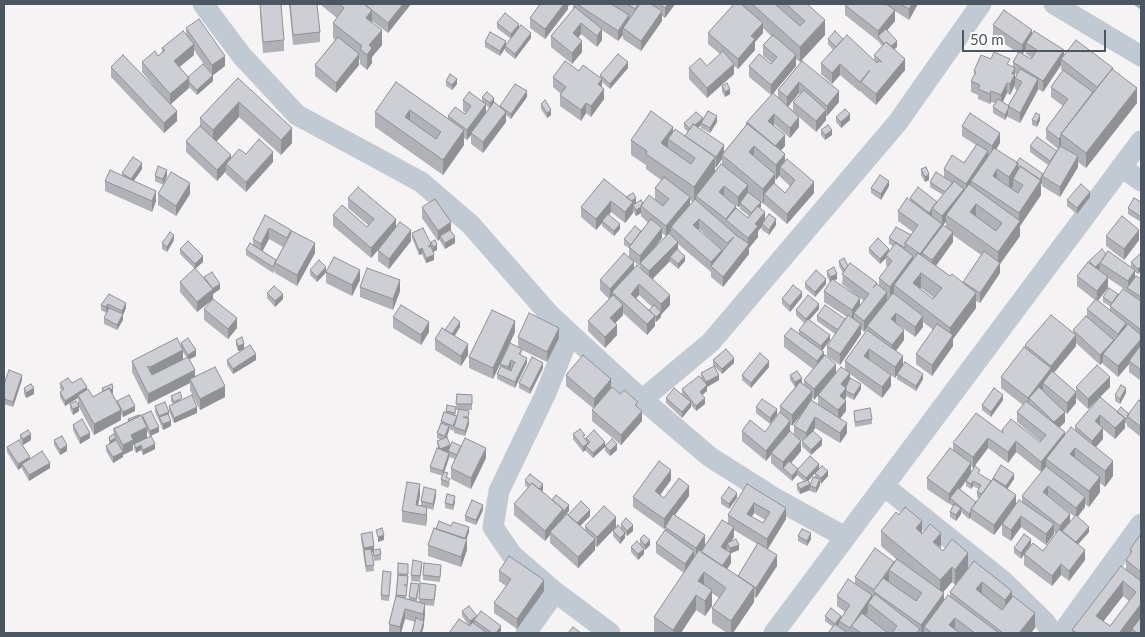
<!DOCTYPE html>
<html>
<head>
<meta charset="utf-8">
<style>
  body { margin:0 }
  #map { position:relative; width:1145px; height:637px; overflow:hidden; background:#f5f3f3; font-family:Lato,sans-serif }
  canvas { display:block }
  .frame { position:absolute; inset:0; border:5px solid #4a5661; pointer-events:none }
  .scale { position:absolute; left:962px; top:30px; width:144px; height:22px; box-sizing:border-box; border:2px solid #4a5661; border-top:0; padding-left:6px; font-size:15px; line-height:18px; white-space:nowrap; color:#4a5661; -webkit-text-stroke:4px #fff; paint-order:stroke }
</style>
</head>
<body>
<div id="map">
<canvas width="1145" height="637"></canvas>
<div class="frame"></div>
<div class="scale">50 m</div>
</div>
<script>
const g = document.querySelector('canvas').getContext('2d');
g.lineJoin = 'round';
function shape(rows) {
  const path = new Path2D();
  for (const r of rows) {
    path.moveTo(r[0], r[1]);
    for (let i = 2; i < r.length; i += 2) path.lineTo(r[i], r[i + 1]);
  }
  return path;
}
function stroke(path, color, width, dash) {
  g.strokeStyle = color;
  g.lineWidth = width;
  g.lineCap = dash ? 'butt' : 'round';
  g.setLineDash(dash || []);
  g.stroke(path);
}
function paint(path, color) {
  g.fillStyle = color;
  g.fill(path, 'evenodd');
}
const minor = shape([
  [203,4,242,56,297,115,364,151,421,182,470,224,550,315,629,388,710,457,778,500,845,537],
  [1054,4,1141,56],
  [1121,167,1141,181],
  [570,334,545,395,499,491,493,527,512,555,555,592,610,633],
  [643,399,711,342,898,122,981,4],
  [884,486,1003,581,1045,622,1052,633],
  [526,633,555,592],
  [774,633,1141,141],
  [1062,633,1141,524]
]);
const wall = shape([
  [260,4,284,40,284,51,263,53,260,13],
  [289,4,317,4,320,32,320,42,293,45],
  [321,4,411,4,388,33,372,21,382,45,372,57,372,63,367,70,360,64,360,60,359,59,359,65,336,93,315,76,315,65,335,40,333,38,333,23,337,18,321,5],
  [540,4,571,4,569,6,568,6,568,9,545,39,530,28,530,18],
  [573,4,675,4,665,18,662,16,662,21,641,51,623,39,623,35,618,41,602,30,602,40,597,47,581,34,578,38,582,52,572,64,551,47,551,36,573,10],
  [734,4,807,4,825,35,800,62,796,59,796,66,773,93,778,98,778,90,802,61,839,102,827,116,826,116,826,120,816,132,799,117,799,127,790,138,774,124,774,125,785,146,781,150,785,162,814,193,787,224,764,204,764,203,763,204,761,202,761,207,760,208,765,220,776,225,769,235,762,230,762,227,758,231,758,237,749,248,749,254,723,287,711,277,711,272,678,244,678,250,685,261,678,269,670,262,670,261,653,279,670,305,661,314,661,317,656,322,655,321,655,326,647,335,623,313,623,315,615,323,617,335,605,348,588,331,588,321,609,299,600,290,600,280,629,258,629,248,624,245,624,239,641,231,648,223,641,216,641,213,636,216,633,211,633,213,625,223,611,212,609,214,620,229,614,236,602,226,602,223,596,230,581,217,581,207,626,197,636,203,643,203,655,199,655,188,661,180,646,169,646,165,631,155,631,140,673,132,685,136,688,132,684,128,684,123,703,120,717,122,710,133,701,128,701,125,698,127,724,152,746,125,746,123,771,95,749,77,749,66,771,64,772,63,763,56,763,45,771,36,763,28,763,33,755,42,755,50,738,69,734,66,734,74,707,98,689,79,689,68,707,66,720,54,708,44,708,33],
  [799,93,800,94,793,102,793,111,788,106],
  [722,159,722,164,715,171,715,168],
  [780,175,780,177,790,186,785,193,775,184,775,180],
  [690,200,693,202,690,205],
  [733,203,738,207,740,206,740,209,749,216,748,218,736,208],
  [699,229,723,251,722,252,698,230],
  [662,233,666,236,653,249,662,238],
  [630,259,640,266,640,267,634,269],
  [639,295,652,307,649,310,636,298],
  [846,4,918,4,909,20,895,11,895,21,887,30,897,47,894,49,905,70,876,105,861,92,861,90,860,92,840,75,832,84,821,74,821,63,833,50,828,44,828,39,843,39,874,60,874,55,882,46,878,41,845,15,845,5],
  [1133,4,1141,4,1141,10],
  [497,23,519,28,531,38,515,59,505,51,505,47,500,56,485,47,485,42,506,45,511,39,497,28],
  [993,25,1032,34,1064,55,1113,69,1137,103,1086,168,1078,162,1078,167,1060,197,1042,186,1042,183,1041,184,1041,195,1020,226,1020,236,1000,264,1000,273,980,303,976,301,976,308,953,339,953,346,932,376,916,364,916,354,933,330,923,322,923,327,915,337,896,323,904,340,896,351,903,364,923,379,916,391,897,379,897,375,895,378,869,359,891,386,882,398,850,374,850,380,861,389,854,400,846,396,846,398,845,400,846,411,840,418,847,433,840,443,815,428,813,431,822,445,811,455,802,446,802,441,800,439,801,451,791,463,798,469,819,469,828,476,821,484,820,482,820,485,816,493,810,491,810,486,815,478,815,473,808,481,810,490,800,494,797,490,797,484,804,481,797,475,792,481,771,463,771,455,766,461,742,441,742,431,765,432,780,413,780,406,796,386,795,387,790,380,790,375,804,384,804,380,813,369,784,347,784,336,799,334,799,330,804,323,796,315,796,310,819,309,809,320,830,340,822,351,824,357,836,372,845,370,845,361,867,330,867,328,864,332,861,329,861,334,840,365,827,356,827,346,835,334,817,321,817,316,845,319,847,317,824,302,824,291,830,282,827,276,827,271,837,279,834,280,860,306,864,301,842,284,843,273,839,266,839,261,848,266,879,286,879,278,888,267,886,266,886,258,880,264,869,253,869,248,889,251,893,246,889,244,889,238,911,235,913,232,898,221,898,211,910,200,910,198,937,202,943,195,930,187,930,182,944,177,944,169,964,163,976,145,962,136,962,126,1000,143,996,149,1016,163,1043,174,1048,165,1030,152,1030,146,1057,151,1058,149,1046,139,1046,129,1063,106,1051,97,1051,87,1063,70,1061,69,1061,65,1043,92,1038,89,1020,123,1008,117,1008,115,1005,120,993,113,993,107,995,103,991,102,990,104,978,99,978,95,971,92,971,81,974,77,974,71,991,59,1013,67,1013,62,1018,53,993,36],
  [1026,49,1026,54,1032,58,1031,59,1022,54],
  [1015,73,1017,75,1015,78,1015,89,1017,90,1008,106,1002,102,1007,93,1010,95,1015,85],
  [946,222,946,227,943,225],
  [953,235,981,255,963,282,963,283,950,276,936,266,953,242],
  [921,288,934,298,933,299,920,289],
  [818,395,818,405,812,401,812,397,814,400],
  [803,411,794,426,794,435,790,431,790,425,792,426],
  [186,28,225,66,213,75,213,81,197,95,189,87,189,88,170,104,177,121,164,133,111,77,111,67,161,95,142,72,142,62,158,56,162,52,162,48,186,34],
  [194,50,208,70,188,77,180,67,194,55],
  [628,68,610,89,602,82,602,87,604,99,591,117,586,113,581,121,560,106,560,95,561,94,553,87,553,77,579,71,600,77,600,75],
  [238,78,292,143,281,155,239,117,216,142,231,158,246,154,273,162,246,192,226,174,226,171,217,181,186,152,186,141,200,126,200,118],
  [446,81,457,84,452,90,446,86],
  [396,82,448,119,448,116,465,114,466,113,463,111,463,100,482,101,482,97,494,103,500,107,500,106,527,97,511,119,506,115,506,122,483,153,471,144,471,135,467,140,464,138,464,145,443,175,375,127,375,112],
  [486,105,489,108,486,113],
  [722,86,730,94,725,97,722,92],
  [541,104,551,115,547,118,541,109],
  [836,117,850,120,841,128,836,122],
  [1032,120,1040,120,1037,127,1032,125],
  [821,130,832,135,825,140,821,135],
  [142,169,134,181,156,201,152,212,105,191,105,181,122,176,122,173],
  [921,169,929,180,925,182,921,175],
  [155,176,167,176,163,185,155,181],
  [889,186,881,200,871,193,871,188],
  [158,194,190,194,176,216,158,205],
  [1090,197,1077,214,1067,206,1067,200],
  [348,198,396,228,411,241,389,269,378,261,378,250,371,258,333,226,333,215,367,227,368,225,348,208],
  [1141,202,1141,222,1128,214,1128,208],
  [422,207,455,243,445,249,440,241,440,239,438,241,422,218],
  [265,215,291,232,315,253,297,286,275,273,275,271,273,273,246,255,246,250,253,244,253,239],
  [269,239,283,247,276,260,262,251],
  [412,233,431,243,437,250,433,252,434,260,426,263,422,254,419,255,412,238],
  [1106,236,1139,240,1124,260,1106,246],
  [174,240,167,252,162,249,162,243],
  [180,249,203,262,195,269,204,279,204,277,220,289,213,294,213,299,197,312,180,292,180,282,195,269,180,254],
  [1141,253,1138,274,1135,272,1135,277,1141,279,1141,381,1129,372,1129,364,1118,377,1103,364,1103,362,1100,365,1076,343,1076,346,1054,373,1076,392,1076,387,1110,387,1088,409,1076,398,1076,403,1067,414,1065,412,1065,422,1059,428,1065,435,1075,430,1075,426,1100,397,1117,412,1129,414,1141,402,1141,437,1127,426,1127,422,1126,424,1125,423,1125,428,1115,439,1103,429,1103,439,1096,447,1113,476,1105,487,1100,483,1100,492,1089,507,1085,504,1085,507,1078,517,1089,532,1078,544,1085,560,1069,581,1061,575,1052,586,1024,565,1024,554,1021,559,1014,553,1014,548,1031,544,1024,554,1043,551,1056,534,1054,532,1054,534,1046,545,1021,527,1011,541,1002,535,1002,524,1008,516,994,535,971,519,971,517,969,519,961,512,961,514,956,521,950,517,950,512,953,506,950,504,950,502,949,504,927,489,927,478,953,450,953,443,1002,432,1002,430,1040,442,1040,441,1017,422,1017,412,1023,405,1001,388,1001,377,1025,348,1025,345,1073,333,1073,330,1087,316,1087,309,1095,300,1077,286,1077,276,1089,263,1089,261,1106,254,1131,267,1131,262],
  [1108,278,1127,291,1118,294,1103,297,1103,302,1110,306,1110,310,1098,301,1108,288],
  [988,448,1008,463,1016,452,1041,472,1022,496,1022,502,1016,505,1007,489,1014,479,993,478,991,481,980,475,971,472,971,466,973,468],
  [966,481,966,486,971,489,973,486,979,489,977,492,977,497,979,498,976,502,960,489],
  [1048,496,1075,517,1070,523],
  [310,270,326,271,360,280,352,296,326,283,326,273,317,282,310,275],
  [805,283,826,284,815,297,805,288],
  [360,287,400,291,393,310,360,297],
  [267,293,283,299,275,307,267,298],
  [109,294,126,308,123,315,123,320,117,330,104,324,104,318,108,309,106,313,101,310,101,305],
  [802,297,790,312,782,304,782,299],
  [204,309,237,328,228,339,204,320],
  [393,317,429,332,421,345,393,328],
  [460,327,455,336,468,355,461,366,435,350,435,339,445,330],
  [515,332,493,379,469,368,469,357],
  [518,337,559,338,547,362,522,350,521,355,527,363,515,388,497,379,497,374,500,367,500,364,518,347],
  [236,340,244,349,256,360,233,374,227,365,227,360,243,350,238,351,236,345],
  [181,343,196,356,190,359,195,377,225,397,200,410,190,390,190,383,148,404,132,372,132,361,181,345],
  [183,352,187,358,183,360],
  [713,360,734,363,722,374,713,365],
  [769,367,751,388,742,380,742,375],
  [543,368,530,394,519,388,519,383],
  [701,373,719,380,707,387,707,391,702,395,705,404,696,411,691,405,691,407,682,418,666,403,666,398,682,395,682,389,701,378],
  [566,375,611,389,620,394,638,407,642,421,621,445,592,421,592,410,594,409,566,386],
  [22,380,13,407,4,404,4,384],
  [60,383,72,383,87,390,93,397,102,391,102,388,113,393,112,394,117,402,135,411,123,417,121,414,121,420,94,435,79,407,79,411,73,415,70,409,70,404,78,404,78,398,65,406,60,397,60,392,62,391,60,388],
  [24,388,34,394,26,398,24,394],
  [1126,393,1120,404,1115,401,1115,395],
  [457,394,472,395,472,410,459,410,469,417,469,424,465,436,454,433,454,429,453,431,449,429,446,438,450,447,486,458,471,489,451,479,451,468,455,459,449,457,444,472,448,478,450,484,448,488,441,485,441,479,443,476,430,472,430,467,438,449,437,441,441,440,437,438,437,433,441,425,441,421,446,412,447,405,456,413,455,415,457,416,459,410,456,410],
  [171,396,182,400,197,413,174,423,169,411,169,406,173,404,171,401],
  [1003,400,991,417,982,410,982,405],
  [155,406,169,416,171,426,163,430,155,412],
  [756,407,777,415,770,424,756,413],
  [854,411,872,419,872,424,855,427],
  [141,415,159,432,150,436,147,431,147,438,155,449,143,455,141,450,136,453,134,449,134,444,133,445,133,450,123,455,123,457,113,463,106,451,106,446,109,444,109,437,114,435,113,428,128,422,128,419],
  [73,425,90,438,80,444,73,430],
  [573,434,585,438,586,439,586,438,605,447,593,458,586,451,586,450,583,452,573,439],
  [20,435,31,440,23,445,20,440],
  [54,440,67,451,60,455,54,445],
  [605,446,617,450,610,456,605,451],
  [7,447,30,459,50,468,29,481,22,469,22,467,18,470,7,452],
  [525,480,543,490,542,491,552,500,569,511,563,518,568,515,590,516,580,526,585,530,585,526,616,527,597,547,595,546,595,550,578,568,550,543,550,535,545,541,514,515,514,504,528,488,525,485],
  [671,480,660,495,664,498,689,496,675,515,705,546,701,552,728,523,728,515,747,484,786,519,768,549,777,566,756,598,754,597,754,602,733,633,727,633,712,623,712,608,719,598,712,593,712,606,705,616,696,610,681,633,654,633,654,617,684,573,656,553,656,543,665,531,665,528,664,529,633,507,633,497],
  [754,513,765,520,763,523,752,517],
  [734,530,757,544,738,576,727,569,731,563,731,553,739,550,731,541,734,537],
  [420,495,418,505,421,506,421,501,436,496,433,510,427,508,427,518,426,526,402,522,402,511],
  [721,498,737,498,729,509,721,504],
  [455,502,453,510,445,508,445,503],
  [483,510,476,525,465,521,465,516],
  [899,515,922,521,922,534,941,549,1012,596,1035,628,1031,633,828,633,833,627,825,621,825,616,841,618,845,612,837,606,837,596,855,583,855,577,894,562,896,559,881,546,881,531],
  [966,571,950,592,950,596,944,600,943,592,952,582,955,585],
  [621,524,633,531,627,536,625,534,625,538,620,544,613,536,613,531,621,528],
  [436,529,469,532,466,539,467,550,461,567,428,556,428,545],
  [361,534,374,550,381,554,381,560,374,561,373,552,372,552,374,571,366,572,361,539],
  [1141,534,1141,633,1132,633,1132,632,1131,633,1072,633,1072,630,1126,569,1126,560,1130,555,1130,549],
  [1123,596,1129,601,1110,626,1103,621],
  [798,536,811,539,807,546,798,541],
  [640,539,650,545,645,550,644,549,644,554,638,560,631,552,631,547,640,544],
  [398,563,408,564,408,581,406,599,409,599,409,597,419,589,417,601,419,602,419,599,436,590,434,606,425,605,425,614,424,621,424,626,415,622,405,619,401,633,389,633,389,624,396,596],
  [422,567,420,582,411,581,411,575],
  [441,570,440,582,423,580,423,575],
  [499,571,544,591,517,629,494,613,494,603,506,586,499,581],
  [391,577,389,601,381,600,381,595],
  [462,611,477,616,501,631,499,633,449,633,469,626,462,616]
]);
const shadedWall = shape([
  [403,4,411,4,388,33,388,23],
  [564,4,568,4,568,9,545,39,545,29],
  [668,4,675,4,665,18,665,8],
  [912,4,918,4,909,20,909,9],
  [372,10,372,26,366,18],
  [895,10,895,21,880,39,878,36,878,42,878,31],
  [662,11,662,21,641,51,641,41],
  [629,15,629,25,623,28,623,35,618,41,618,31],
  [825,20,825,35,800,62,800,47],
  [581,23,581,34,573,44,573,33],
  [763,23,763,33,755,42,755,50,738,69,738,59,751,36],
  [519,24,519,30,511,39,511,34],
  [602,29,602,40,597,47,597,36],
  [382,30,382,45,372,57,372,63,367,70,367,55,369,45],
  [1032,30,1032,40,1026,43,1026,49,1022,55,1022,45],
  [531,33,531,38,515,59,515,54],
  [506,41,506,47,500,56,500,51],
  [582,41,582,52,572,64,572,53],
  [897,41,897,47,889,54,889,49],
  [194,44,194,55,174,71,174,61],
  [1064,50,1064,61,1061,59,1061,65,1043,92,1043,81],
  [359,54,359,65,336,93,336,83],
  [796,55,796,66,771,96,771,85],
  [225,56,225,66,212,76,212,65],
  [905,59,905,70,876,105,876,94],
  [628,62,628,68,610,89,610,84],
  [734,64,734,74,707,98,707,88],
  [840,64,840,75,832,84,832,73],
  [1015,68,1015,85,1010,95,1010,84,1012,74],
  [213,75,213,81,197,95,197,90],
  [189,78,189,88,170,105,170,94],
  [457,79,457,84,452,90,452,85],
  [602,79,602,89,598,84],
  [1038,79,1038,90,1020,123,1020,113],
  [799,82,799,93,787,108,787,97],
  [1007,83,1007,93,1001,106,1001,95],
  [1137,88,1137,103,1086,168,1086,153],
  [604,89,604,99,591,117,591,106],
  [730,89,730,94,725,97,725,92],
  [527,91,527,97,511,119,511,114],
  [839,91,839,102,827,116,827,106],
  [991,91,991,102,990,104,990,94],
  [494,98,494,103,490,109,490,103],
  [239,102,239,117,213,145,213,130],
  [586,103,586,113,581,121,581,110],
  [486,104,486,114,471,133,471,135,467,140,467,130],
  [1008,109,1008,115,1005,120,1005,115],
  [410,110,410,125,405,117],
  [551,110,551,115,547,118,547,113],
  [826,110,826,120,816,132,816,121],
  [177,111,177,121,164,133,164,123],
  [506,112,506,122,483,153,483,142],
  [774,114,774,124,768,131,768,121],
  [850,114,850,120,841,128,841,122],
  [1040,115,1040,120,1037,127,1037,122],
  [717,116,717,122,710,133,710,128],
  [799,117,799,127,790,138,790,128],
  [703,118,703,123,701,123,701,125,691,135,691,129],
  [673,127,673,142,668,139,668,149,661,143],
  [292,128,292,143,281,155,281,140],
  [464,130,464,145,443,175,443,160],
  [832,130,832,135,825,140,825,135],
  [1000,133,1000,143,992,156,992,146],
  [785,135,785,146,774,158,774,148],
  [1061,136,1061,146,1059,149,1059,139],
  [724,145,724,155,722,155,722,159,716,168,716,157],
  [754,146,754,162,749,152],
  [988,151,988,161,971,181,971,187,966,194,966,184],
  [273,152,273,162,246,192,246,182],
  [785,154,785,169,780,167,780,175,776,180,776,165],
  [231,155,231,166,226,164,226,171,217,181,217,170],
  [1078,156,1078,167,1060,197,1060,187],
  [715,157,715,173,696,196,696,200,694,203,694,187],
  [142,163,142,169,131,184,131,179],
  [1018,163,1018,179,1013,179,1013,186,1009,192,1009,177],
  [997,169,997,184,993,176],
  [167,170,167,176,163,185,163,179],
  [775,174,775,189,764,194,764,203,763,204,763,189],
  [929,174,929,180,925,182,925,177],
  [1042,177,1042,183,1041,184,1041,195,1020,226,1020,236,1000,264,1000,273,980,303,980,293,998,266,998,252,1019,222,1019,213],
  [889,181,889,186,881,200,881,194],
  [814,182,814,193,787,224,787,214],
  [190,183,190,194,176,216,176,206],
  [748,185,748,195,740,203,740,206,738,207,738,197],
  [724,186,724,196,719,192],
  [964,189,964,199,946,215,946,222,942,226,942,216],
  [156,191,156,201,152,212,152,201],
  [1090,192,1090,197,1077,214,1077,208],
  [690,197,690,207,671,227,671,231,666,237,666,226],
  [636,198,636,203,633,205,633,213,625,223,625,212,629,202],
  [611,201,611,212,603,222,602,221,602,223,596,230,596,219],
  [761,202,761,207,752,218,752,213],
  [976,204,976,219,970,212],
  [736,206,736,216,726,220,726,229,726,219],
  [641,207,641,213,636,216,636,210],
  [932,210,932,215,929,219,929,213],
  [765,212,765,223,762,224,762,227,758,231,758,237,749,248,749,254,723,287,723,277,748,244,748,238,755,224],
  [396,219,396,230,371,258,371,248],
  [699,219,699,229,693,236,693,225],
  [776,219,776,225,769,235,769,230],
  [451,222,451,233,440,236,440,239,438,241,438,231],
  [620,224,620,229,614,236,614,231],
  [942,224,942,234,922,253,922,261,920,254],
  [269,228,269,239,261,254,261,244],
  [662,228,662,238,642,264,640,263,640,266,640,256],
  [411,230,411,241,389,269,389,259],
  [1139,230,1139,240,1124,260,1124,249],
  [953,232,953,242,932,271,932,260],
  [174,235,174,240,167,252,167,247],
  [455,237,455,243,445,249,445,243],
  [678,242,678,252,670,257,670,261,649,282,649,271],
  [315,243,315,253,297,286,297,275],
  [437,245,437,250,433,252,433,247],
  [422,248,422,254,419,255,419,250],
  [889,249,889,254,886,255,886,258,880,264,880,259],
  [722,250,722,261,711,267,711,262],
  [434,255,434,260,426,263,426,258],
  [203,256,203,262,195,269,195,264],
  [685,256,685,261,678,269,678,264],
  [913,256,913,267,894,285,894,292,890,297,890,287],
  [634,262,634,272,612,292,612,297,610,300,610,289],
  [1100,263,1100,268,1095,273,1095,267],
  [1141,266,1141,271,1138,274,1138,269],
  [326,267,326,272,317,282,317,277],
  [360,270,360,280,352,296,352,285],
  [1135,270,1135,280,1128,288,1128,281],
  [921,273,921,288,913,298,913,283],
  [837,274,837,279,830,282,830,277],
  [1108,277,1108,288,1097,301,1097,291],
  [826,279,826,284,815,297,815,292],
  [400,280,400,291,393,310,393,299],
  [220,284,220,289,213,294,213,299,197,312,197,302,213,289],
  [639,284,639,295,631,304,631,294],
  [802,292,802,297,790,312,790,306],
  [887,292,887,303,867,326,867,328,864,332,864,321],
  [976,293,976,308,953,339,953,346,932,376,932,365,950,339,950,328],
  [283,294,283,299,275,307,275,301],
  [670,295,670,305,661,315,661,304],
  [860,298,860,309,854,313,854,317,852,321,852,310],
  [126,303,126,308,123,315,123,320,117,330,117,325,122,316,122,311],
  [108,304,108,309,106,313,106,307],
  [819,304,819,309,806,324,806,319],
  [623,305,623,315,610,329,610,318],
  [661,312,661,317,656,322,656,317],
  [896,313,896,323,891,319],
  [655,316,655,326,647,335,647,324],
  [923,316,923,327,915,337,915,327],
  [237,318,237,328,228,339,228,329],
  [515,321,515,332,493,379,493,368],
  [429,322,429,332,421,345,421,335],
  [460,322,460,327,450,342,450,336],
  [1126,323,1126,334,1118,344,1118,334],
  [861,324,861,334,840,365,840,354],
  [617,325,617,335,605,348,605,337],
  [559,328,559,338,547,362,547,352],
  [1141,329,1141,349,1129,361,1129,364,1118,377,1118,366,1141,340],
  [904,330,904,340,892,356,892,345],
  [830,335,830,340,821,352,821,346],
  [1076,335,1076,346,1051,376,1043,383,1043,389,1033,402,1029,398,1029,407,1028,409,1028,398,1051,369,1051,366],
  [1114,340,1114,350,1103,354,1103,362,1100,365,1100,355],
  [244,344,244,349,238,351,238,346],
  [468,344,468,355,461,366,461,356],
  [869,349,869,359,864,366,864,356],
  [183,350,183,360,150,378,150,367],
  [196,350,196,356,188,360,188,355],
  [824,352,824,363,817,372,817,361],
  [256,354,256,360,233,374,233,369],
  [903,356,903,366,895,378,895,367],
  [527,358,527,363,515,388,515,382],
  [734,358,734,363,722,374,722,369],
  [511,360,511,366,508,372,508,367],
  [769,361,769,367,751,388,751,383],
  [543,363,543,368,530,394,530,389],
  [836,364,836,374,814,400,814,389],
  [195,370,195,381,190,379,190,383,148,404,148,394],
  [850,373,850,384,846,388,846,398,840,406,840,396,841,384],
  [923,374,923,379,916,391,916,386],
  [22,375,22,380,13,407,13,402],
  [719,375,719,380,707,387,707,391,700,397,700,392,706,386,706,382],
  [891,375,891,386,882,398,882,387],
  [1110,377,1110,387,1088,409,1088,399],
  [802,378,802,383,795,387,795,382],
  [611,379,611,389,594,409,594,399],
  [861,384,861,389,854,400,854,395],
  [225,386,225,397,200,410,200,399],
  [87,387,87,393,78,395,78,398,65,406,65,401],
  [34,388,34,394,26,398,26,393],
  [113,388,113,393,104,398,104,392],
  [1126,388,1126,393,1120,404,1120,399],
  [812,391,812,401,792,426,792,415],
  [1076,392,1076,403,1067,414,1067,403],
  [1003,395,1003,400,991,417,991,412],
  [705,398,705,404,696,411,696,406],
  [846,401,846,411,838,421,838,410],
  [691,402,691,407,682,418,682,412],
  [79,406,79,411,73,415,73,409],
  [135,406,135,411,123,417,123,412],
  [197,407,197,413,174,423,174,418],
  [777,409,777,415,770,424,770,418],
  [121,410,121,420,94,435,94,424],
  [642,411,642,421,621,445,621,435],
  [169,412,169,417,159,417,159,421,159,416],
  [1065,412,1065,422,1054,433,1054,422],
  [1100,415,1100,426,1095,421],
  [815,417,815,428,806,443,806,433],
  [1125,418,1125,428,1115,439,1115,428],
  [469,419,469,424,465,436,465,431],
  [171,421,171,426,163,430,163,424],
  [790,421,790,431,771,453,771,455,766,461,766,451],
  [847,423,847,433,840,443,840,433],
  [449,426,449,431,445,442,445,436],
  [147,427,147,438,133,445,133,450,123,455,123,457,113,463,113,457,123,452,123,445,131,435],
  [159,427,159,432,150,436,150,431],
  [1103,428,1103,439,1092,451,1092,441],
  [1065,432,1065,443,1046,459,1046,467,1041,472,1041,462],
  [90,433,90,438,80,444,80,438],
  [31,434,31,440,23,445,23,439],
  [116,438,116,443,110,446,110,441],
  [988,438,988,448,973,468,973,457],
  [822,439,822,445,811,455,811,450],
  [801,441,801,451,785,470,783,468,783,473,783,462],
  [1016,441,1016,452,1008,463,1008,452],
  [605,442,605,447,593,458,593,453],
  [588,443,586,446,586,450,583,452,583,447],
  [155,444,155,449,143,455,143,450],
  [617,444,617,450,610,456,610,451],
  [67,445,67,451,60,455,60,450],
  [141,445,141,450,136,453,136,448],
  [450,445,450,451,440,455,440,449],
  [486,448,486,458,471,489,471,478],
  [1075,448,1075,463,1070,454],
  [449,453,449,458,443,476,443,471],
  [30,457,30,463,22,464,22,467,18,470,18,464],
  [1113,461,1113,476,1105,487,1105,471],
  [50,463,50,468,29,481,29,475],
  [971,463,971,474,952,500,950,498,950,502,949,504,949,494],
  [819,464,819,469,806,483,806,478],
  [671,470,671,480,655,502,655,491],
  [797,470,797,475,792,481,792,476],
  [828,471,828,476,821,484,821,478],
  [1014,474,1014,479,1006,491,1006,486],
  [1100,477,1100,492,1089,507,1089,491],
  [820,479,820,485,816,493,816,488],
  [973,481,973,486,971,489,971,484],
  [420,484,420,495,416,516,416,505],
  [543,484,543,490,538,496,538,491],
  [810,484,810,490,800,494,800,489],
  [689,486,689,496,666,527,665,527,664,529,664,519],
  [1048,486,1048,496,1043,492],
  [436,490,436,496,433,510,433,504],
  [737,493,737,498,729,509,729,504],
  [1016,495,1016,506,994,535,994,525],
  [455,496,455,502,453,510,453,505],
  [1085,497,1085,507,1076,518,1076,508],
  [754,503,754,513,747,524,747,514],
  [483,505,483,510,476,525,476,520],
  [569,505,569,511,563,517,563,520,550,532,550,535,545,541,545,531,563,509],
  [427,507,427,518,426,526,426,515],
  [786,508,786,519,767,550,767,539],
  [961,508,961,514,956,521,956,515],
  [590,510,590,516,576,530,576,524],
  [971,511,971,517,969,519,969,514],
  [1070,514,1070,524,1060,537,1060,526],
  [1021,516,1021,527,1011,541,1011,530],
  [616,517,616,527,597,547,597,537],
  [922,521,922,536,916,528],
  [1054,524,1054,534,1046,545,1046,534],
  [633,525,633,531,627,536,627,531],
  [469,527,469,532,464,547,464,541],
  [734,527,734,537,728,546,727,543,727,548,721,557,721,547],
  [1089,527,1089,532,1074,549,1074,543],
  [625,533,625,538,620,544,620,538],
  [811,533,811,539,807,546,807,541],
  [941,533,941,548,933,542],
  [384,535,384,540,378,542,378,537],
  [705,535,705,546,696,558,696,548],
  [467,539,467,550,461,567,461,557],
  [595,539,595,550,578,568,578,557],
  [1031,539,1031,544,1021,559,1021,553],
  [650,540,650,545,645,550,645,545],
  [739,545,739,550,731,553,731,563,722,577,722,566,730,554,730,548],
  [374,546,374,552,364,554,364,548],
  [644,549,644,554,638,560,638,554],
  [1085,550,1085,560,1069,581,1069,571],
  [694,551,694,562,685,574,685,564],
  [968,553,968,568,955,585,955,570],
  [777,555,777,566,756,598,756,588],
  [1061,564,1061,575,1052,586,1052,576],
  [952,567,952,582,940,596,940,580],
  [889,570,889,581,879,595,874,592],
  [704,572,704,588,698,597,698,581],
  [544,580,544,591,517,629,517,619],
  [1123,581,1123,596,1096,631,1096,616],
  [982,582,982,597,976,589],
  [754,587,754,602,733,633,731,633,731,621],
  [712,590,712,606,705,616,705,601],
  [1012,591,1012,606,1005,615,1005,600],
  [944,593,944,608,924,627,924,633,921,633,921,625],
  [696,595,696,610,681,633,673,633,673,630],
  [872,595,872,605,868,603,868,612,856,630,852,626],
  [425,604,425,614,424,622,424,621,424,626,422,633,420,633,423,624,423,614],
  [1141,604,1141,619,1132,629,1132,632,1131,633,1119,633],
  [405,609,405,619,401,633,400,633,400,627],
  [1035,613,1035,628,1031,633,1019,633],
  [477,616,474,620,474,624,470,627,470,621],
  [841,616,841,621,839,621,839,624,835,629,835,624],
  [955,618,955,633,949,625],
  [501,626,501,631,499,633,496,633]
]);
const building = shape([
  [260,4,281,4,284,40,263,42,260,4],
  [290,4,317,4,320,32,293,35,290,4],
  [339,4,364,4,372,10,366,18,382,30,369,45,372,48,367,55,360,49,362,46,333,23,344,8,339,4],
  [364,4,403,4,388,23,364,4],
  [540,4,564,4,545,29,530,18,540,4],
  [577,4,611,4,629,15,618,31,577,4],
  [627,4,638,4,635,9,627,4],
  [640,4,651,4,662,11,641,41,623,28,640,4],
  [659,4,668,4,665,8,659,4],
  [734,4,741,4,763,23,751,36,755,39,738,59,708,33,734,4],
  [752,4,775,4,800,26,805,21,786,4,807,4,825,20,800,47,752,4],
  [846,4,886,4,895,10,878,31,845,5,846,4],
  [900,4,912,4,909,9,900,4],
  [575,7,602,29,597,36,581,23,573,33,582,41,572,53,551,36,575,7],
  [1004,10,1032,30,1022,45,993,25,1004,10],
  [505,13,519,24,511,34,497,23,505,13],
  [199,19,225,56,212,65,186,28,199,19],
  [521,25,531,33,515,54,505,46,521,25],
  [886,29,897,41,891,46,886,42,884,44,878,36,886,29],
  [183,31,194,44,174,61,189,78,170,94,142,62,155,51,158,56,165,50,162,48,183,31],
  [835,31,843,39,836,47,828,39,835,31],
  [1034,31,1064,50,1043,81,1013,62,1019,52,1031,59,1037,50,1026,43,1034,31],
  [490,32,506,41,500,51,485,42,490,32],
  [773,35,796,55,771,85,749,66,759,54,771,64,777,57,763,45,773,35],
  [847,35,877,63,879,61,882,62,874,55,886,42,905,59,876,94,861,82,870,70,860,82,840,64,832,73,821,63,847,35],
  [338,37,359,54,336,83,315,65,338,37],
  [1076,40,1113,68,1097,87,1061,59,1076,40],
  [723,51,734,64,707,88,689,68,700,58,707,66,723,51],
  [994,52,1010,59,1007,64,1015,68,1012,74,1015,74,1010,84,1007,83,1001,95,991,91,990,94,978,89,980,85,971,81,976,72,974,71,981,55,991,59,994,52],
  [618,54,628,62,610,84,600,75,618,54],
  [123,55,177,111,164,123,111,67,123,55],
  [565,61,579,71,583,65,602,79,598,84,604,89,591,106,586,103,581,110,560,95,566,87,553,77,565,61],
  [802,61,839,91,827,106,799,82,787,97,778,90,802,61],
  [203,64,213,75,197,90,189,82,188,77,203,64],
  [1020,69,1038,79,1020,113,1008,106,1022,82,1015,78,1020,69],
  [1112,69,1137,88,1086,153,1061,134,1112,69],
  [1063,70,1093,92,1061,134,1061,136,1059,139,1046,129,1068,99,1051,87,1063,70],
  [450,74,457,79,452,85,446,81,450,74],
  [238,78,292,128,281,140,239,102,213,130,200,118,238,78],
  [396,82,464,130,443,160,375,112,396,82],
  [410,110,441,132,436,139,405,117,410,110],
  [727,83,730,89,725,92,722,86,727,83],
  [515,84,527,91,511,114,500,106,515,84],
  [804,90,826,110,816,121,793,102,804,90],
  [469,92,486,104,467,130,448,116,455,107,465,114,471,106,463,100,469,92],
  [487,92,494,98,490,103,482,97,487,92],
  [773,93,799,117,790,128,774,114,768,121,785,135,775,146,746,123,773,93],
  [998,99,1009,106,1008,109,1005,115,993,107,998,99],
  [545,100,551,110,547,113,541,104,545,100],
  [494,102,506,112,483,142,471,133,494,102],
  [845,109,850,114,841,122,836,117,845,109],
  [651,111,673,127,661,143,691,164,695,158,668,139,675,129,715,157,694,187,646,154,647,151,631,140,651,111],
  [708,111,717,116,710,128,701,123,708,111],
  [696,112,703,118,695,125,693,124,690,129,684,123,696,112],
  [970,113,1000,133,992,146,962,126,970,113],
  [1036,113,1040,115,1037,122,1032,120,1036,113],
  [748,123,785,154,776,165,754,146,749,152,775,174,763,189,722,155,748,123],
  [693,124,724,145,716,157,685,136,693,124],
  [828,125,832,130,825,135,821,130,828,125],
  [200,126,231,155,217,170,186,141,200,126],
  [1037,137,1057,151,1050,161,1030,146,1037,137],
  [259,139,273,152,246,182,226,164,239,149,246,154,259,139],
  [977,144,988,151,966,184,944,169,952,155,964,163,977,144],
  [1060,146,1078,156,1060,187,1042,176,1060,146],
  [994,148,1018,163,1009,177,997,169,993,176,1018,193,1023,185,1013,179,1020,166,1041,180,1019,213,971,181,994,148],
  [133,157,142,163,131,179,122,173,133,157],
  [1020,158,1043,174,1040,180,1020,166,1018,170,1018,163,1016,163,1020,158],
  [787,159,814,182,787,214,764,194,774,183,785,193,795,180,780,167,787,159],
  [721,164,748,185,738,197,724,186,719,192,736,206,726,219,696,196,721,164],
  [158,166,167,170,163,179,155,176,158,166],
  [926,167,929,174,925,177,921,169,926,167],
  [110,170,156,191,152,201,105,181,110,170],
  [171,172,190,183,176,206,158,194,171,172],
  [936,172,953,183,945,192,930,182,936,172],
  [880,175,889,181,881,194,871,188,880,175],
  [664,177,690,197,666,226,641,206,649,195,663,206,669,199,655,188,664,177],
  [604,179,633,202,625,212,611,201,596,219,581,207,604,179],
  [954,181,964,189,942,216,932,208,954,181],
  [969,184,1020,221,998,252,946,215,969,184],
  [976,204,1002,223,996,231,970,212,976,204],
  [1081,184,1090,192,1077,208,1067,200,1081,184],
  [358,187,396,219,371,248,333,215,342,205,367,227,374,219,348,198,358,187],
  [918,187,937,202,929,213,910,198,918,187],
  [748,192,761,202,752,213,740,203,748,192],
  [633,193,636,198,631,201,626,197,633,193],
  [907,198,942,224,920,254,905,243,918,225,898,211,907,198],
  [1134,198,1141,202,1141,217,1128,208,1134,198],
  [435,199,451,222,438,231,422,207,435,199],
  [695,199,736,235,749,244,723,277,711,266,734,237,727,243,699,219,693,225,722,250,711,262,671,227,695,199],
  [641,200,643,203,641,206,641,207,636,210,633,205,641,200],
  [757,206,765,212,755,224,758,226,748,238,726,220,736,208,748,218,757,206],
  [608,214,620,224,614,231,602,221,608,214],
  [769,214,776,219,769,230,762,224,769,214],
  [265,215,291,230,287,238,269,228,261,244,253,239,265,215],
  [1122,216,1139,230,1124,249,1106,236,1122,216],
  [651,219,662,228,640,256,629,247,651,219],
  [400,222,411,230,389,259,378,250,400,222],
  [943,225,953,232,932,260,922,253,943,225],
  [635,226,641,231,631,245,624,239,635,226],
  [896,227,911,235,905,243,905,248,889,238,896,227],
  [423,228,431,244,428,247,431,246,434,255,426,258,422,248,419,250,412,233,423,228],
  [450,230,455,237,445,243,440,236,450,230],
  [292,231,315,243,297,275,275,263,292,231],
  [170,232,174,235,167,247,162,243,170,232],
  [669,233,678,242,649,271,640,263,669,233],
  [878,238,889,249,880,259,869,248,878,238],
  [435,240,437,245,433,247,431,242,435,240],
  [188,241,203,256,195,264,180,249,188,241],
  [250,243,276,260,273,267,246,250,250,243],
  [896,243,913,256,890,287,879,278,892,261,886,255,896,243],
  [677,249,685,256,678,264,670,257,677,249],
  [1102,249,1106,254,1100,263,1095,267,1089,261,1102,249],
  [984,251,1000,263,980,293,963,282,984,251],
  [1108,251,1135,270,1128,281,1100,263,1108,251],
  [624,253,634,262,610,289,600,280,624,253],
  [918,253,950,276,952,274,976,293,950,328,894,285,918,253],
  [921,273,942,288,933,299,913,283,921,273],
  [1141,253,1141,266,1138,269,1131,262,1141,253],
  [334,257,360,270,352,285,326,272,334,257],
  [844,258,848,266,844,270,839,261,844,258],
  [319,260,326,267,317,277,310,270,319,260],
  [1088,262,1108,277,1097,291,1077,276,1088,262],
  [850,263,877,283,873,288,877,284,887,292,864,321,854,313,869,294,842,274,850,263],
  [637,265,670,295,661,304,639,284,631,294,655,316,647,324,612,292,637,265],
  [834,267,837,274,830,277,827,271,834,267],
  [195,268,213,289,197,302,180,282,195,268],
  [367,268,400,280,393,299,360,287,367,268],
  [816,270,826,279,815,292,805,283,816,270],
  [212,272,220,284,212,289,213,289,204,277,212,272],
  [1136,276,1141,279,1141,297,1127,288,1136,276],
  [832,279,860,298,852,310,824,291,832,279],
  [793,285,802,292,790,306,782,299,793,285],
  [274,286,283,294,275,301,267,293,274,286],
  [1109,288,1118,294,1112,303,1103,297,1109,288],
  [1123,289,1141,301,1141,330,1110,306,1123,289],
  [893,293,923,316,915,327,896,313,891,319,904,330,892,345,867,326,893,293],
  [109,294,126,303,122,311,108,304,106,307,101,305,109,294],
  [613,295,623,305,610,318,617,325,605,337,588,321,613,295],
  [808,295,819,304,806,319,796,310,808,295],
  [213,299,237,318,228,329,204,309,213,299],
  [1096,299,1126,323,1118,334,1087,309,1096,299],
  [401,305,429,322,421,335,393,317,401,305],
  [654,305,661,312,656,317,649,310,654,305],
  [825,305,845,319,838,330,817,316,825,305],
  [109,308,123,314,117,325,104,318,109,308],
  [492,310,515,321,493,368,469,357,492,310],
  [529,313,559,328,547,352,518,337,529,313],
  [848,315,861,324,840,354,827,346,848,315],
  [1051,315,1076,335,1051,366,1025,345,1051,315],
  [1086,316,1114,340,1100,355,1073,330,1086,316],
  [454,317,460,322,452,334,445,330,454,317],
  [808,319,830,335,821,346,799,330,808,319],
  [937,324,953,335,932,365,916,354,937,324],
  [1128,324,1141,335,1141,339,1118,366,1103,354,1128,324],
  [442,328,468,344,461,356,435,339,442,328],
  [791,328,824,352,817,361,784,336,791,328],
  [867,330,903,356,895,367,869,349,864,356,891,375,882,387,845,361,867,330],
  [242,337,244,344,238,346,236,340,242,337],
  [177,338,183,350,150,367,147,366,152,375,188,357,195,370,148,394,132,361,177,338],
  [188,338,196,350,188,355,181,343,188,338],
  [510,343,522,349,519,354,527,358,515,382,497,374,501,366,511,371,514,363,516,363,511,360,508,367,500,364,510,343],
  [250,345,256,354,233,369,227,360,250,345],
  [1141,345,1141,370,1129,361,1141,345],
  [1024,347,1051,368,1028,398,1001,377,1024,347],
  [726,349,734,358,722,369,713,360,726,349],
  [760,353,769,361,751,383,742,375,760,353],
  [583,355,611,379,594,399,566,375,583,355],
  [825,355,836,364,814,389,804,380,825,355],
  [532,357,543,363,530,389,519,383,532,357],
  [905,362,923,374,916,386,897,374,905,362],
  [1097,365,1110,377,1088,399,1076,387,1097,365],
  [714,366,719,375,706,382,701,373,714,366],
  [215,367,225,386,200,399,190,379,215,367],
  [841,367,850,373,841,384,846,388,840,396,846,401,838,410,818,395,841,367],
  [9,370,22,375,13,402,4,399,4,384,9,370],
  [797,371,802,378,795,382,790,375,797,371],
  [1052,371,1076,392,1067,403,1043,383,1052,371],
  [699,376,707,385,700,392,705,398,696,406,682,389,699,376],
  [68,378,72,383,81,378,87,387,65,401,60,392,64,389,60,383,68,378],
  [850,378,861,384,854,395,846,391,846,387,850,378],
  [800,382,812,391,792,415,780,406,800,382],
  [31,384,34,388,26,393,24,388,31,384],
  [112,384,113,388,110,390,109,388,104,391,102,388,112,384],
  [1121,385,1126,388,1120,399,1115,395,1121,385],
  [612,387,620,394,624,390,638,402,635,405,642,411,621,435,592,410,612,387],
  [1039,387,1065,412,1054,422,1029,398,1039,387],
  [109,388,121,410,94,424,78,395,88,389,93,397,109,388],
  [674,388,691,402,682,412,666,398,674,388],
  [994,388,1003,395,991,412,982,405,994,388],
  [180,392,182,398,174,402,171,396,180,392],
  [457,394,472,395,472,404,456,404,457,394],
  [129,395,135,406,123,412,117,401,129,395],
  [192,395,197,407,174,418,169,406,192,395],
  [1100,397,1125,418,1115,428,1100,415,1095,421,1103,428,1092,441,1075,426,1100,397],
  [762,399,777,409,770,418,756,407,762,399],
  [811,400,847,423,840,433,815,417,806,433,794,426,811,400],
  [1139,400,1141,402,1141,427,1127,416,1139,400],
  [76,401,79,406,73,409,70,404,76,401],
  [1026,401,1065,432,1041,462,1016,441,1008,452,988,438,973,457,953,443,976,413,1003,433,1002,430,1011,419,1040,442,1046,435,1017,412,1026,401],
  [165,402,169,412,159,416,155,406,165,402],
  [447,405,456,407,455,413,446,411,447,405],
  [1121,407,1129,414,1126,419,1117,412,1121,407],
  [870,408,872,419,855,422,854,411,870,408],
  [459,409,469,411,468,417,463,417,469,419,465,431,454,427,459,409],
  [151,411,159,427,150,431,142,415,151,411],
  [444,412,457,416,453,426,441,421,444,412],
  [780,412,790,421,766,451,742,431,750,420,765,432,780,412],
  [168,414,171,421,163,424,159,417,168,414],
  [139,415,140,416,129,421,128,419,139,415],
  [141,415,147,427,131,435,133,440,123,445,114,429,141,415],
  [82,419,90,433,80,438,73,425,82,419],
  [441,423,449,426,445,436,437,433,441,423],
  [1071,427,1113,461,1105,471,1075,448,1070,454,1100,477,1089,491,1046,459,1071,427],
  [580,429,585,435,583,436,588,443,583,447,573,434,580,429],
  [28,430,31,434,23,439,20,435,28,430],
  [594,430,605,442,593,453,586,446,590,442,586,438,594,430],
  [790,431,801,441,783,462,771,453,790,431],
  [813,431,822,439,811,450,802,441,813,431],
  [114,434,116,438,110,441,109,437,114,434],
  [62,436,67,445,60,450,54,440,62,436],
  [151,436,155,444,143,450,141,445,136,448,134,444,151,436],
  [447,437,450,445,440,449,437,441,447,437],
  [465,438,486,448,471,478,451,468,465,438],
  [612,439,617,444,610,451,605,446,612,439],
  [19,440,30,457,18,464,7,447,19,440],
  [116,440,123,452,113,457,106,446,116,440],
  [452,442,461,446,457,455,448,451,452,442],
  [437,448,449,453,443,471,430,467,437,448],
  [950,448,971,463,949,494,927,478,950,448],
  [42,451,50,463,29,475,22,464,42,451],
  [810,456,819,464,806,478,797,470,810,456],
  [659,461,671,470,655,491,664,498,679,478,689,486,664,519,633,497,659,461],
  [789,461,798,469,792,476,783,468,789,461],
  [1001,465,1014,474,1006,486,993,478,1001,465],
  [822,466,828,471,821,478,815,473,822,466],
  [975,466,980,470,978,473,991,481,982,494,977,492,981,485,973,481,971,484,966,481,975,466],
  [1046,466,1085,497,1076,508,1048,486,1043,492,1070,514,1060,526,1022,496,1046,466],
  [444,472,448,473,446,477,450,479,448,482,441,479,444,472],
  [530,474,543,484,539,489,532,483,530,485,525,480,530,474],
  [813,477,820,479,816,488,810,486,813,477],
  [993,479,1016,495,994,525,971,509,993,479],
  [808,480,810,484,800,489,797,484,808,480],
  [407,482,420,484,416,505,427,507,426,515,402,511,407,482],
  [532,483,563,509,545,531,514,504,532,483],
  [747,484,786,508,767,539,728,515,747,484],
  [754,503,770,512,763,523,747,514,754,503],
  [424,487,436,490,433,504,421,501,424,487],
  [729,487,737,493,729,504,721,498,729,487],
  [958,488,976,502,971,509,971,511,969,514,950,498,958,488],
  [447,494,455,496,453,505,445,503,447,494],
  [556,495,569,505,563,512,563,509,552,500,556,495],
  [472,500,483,505,476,520,465,516,472,500],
  [1019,500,1054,524,1046,534,1021,516,1011,530,1002,524,1019,500],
  [581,501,590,510,577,523,568,515,581,501],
  [954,504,961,508,956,515,950,512,954,504],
  [604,506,616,517,597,537,585,526,604,506],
  [905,507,922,521,916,528,922,534,930,524,941,533,933,542,943,551,952,539,968,553,955,570,952,567,940,580,881,531,896,512,899,515,905,507],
  [567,514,595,539,578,557,550,532,567,514],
  [673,514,705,535,696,548,665,527,673,514],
  [1076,515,1089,527,1076,542,1062,531,1076,515],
  [626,518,633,525,627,531,621,524,626,518],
  [722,520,734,527,721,547,731,553,722,566,701,552,722,520],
  [439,521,451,526,453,522,469,527,465,539,436,529,439,521],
  [618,525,625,533,620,538,613,531,618,525],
  [382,528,384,535,378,537,376,530,382,528],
  [434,528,467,539,461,557,428,545,434,528],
  [802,529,811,533,807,541,798,536,802,529],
  [1059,529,1085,550,1069,571,1061,564,1052,576,1024,554,1033,543,1043,551,1059,529],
  [665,530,694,551,685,564,656,543,665,530],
  [372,532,374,546,364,548,361,534,372,532],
  [1024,534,1031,539,1021,553,1014,548,1024,534],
  [1141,534,1141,572,1126,560,1132,551,1130,549,1141,534],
  [644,535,650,540,645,545,640,539,644,535],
  [736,539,739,545,730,548,727,543,736,539],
  [637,541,644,549,638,554,631,547,637,541],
  [758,543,777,555,756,588,738,576,758,543],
  [875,548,894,562,874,590,855,577,875,548],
  [371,549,374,565,366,566,364,550,371,549],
  [380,549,381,554,374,556,373,550,380,549],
  [699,550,754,587,731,621,712,608,726,588,704,572,698,581,712,590,705,601,696,595,673,630,654,617,699,550],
  [509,556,544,580,517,619,494,603,511,579,499,571,509,556],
  [897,559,944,593,921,625,873,591,883,578,916,601,922,593,889,570,897,559],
  [413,560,422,562,420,576,411,575,413,560],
  [974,561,1012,591,1005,600,982,582,976,589,1002,610,1013,596,1035,613,1019,633,1003,633,950,592,974,561],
  [398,563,408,564,408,574,398,574,398,563],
  [424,563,441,565,440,577,423,575,424,563],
  [1121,566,1141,581,1141,604,1119,633,1077,633,1072,630,1121,566],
  [1123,581,1136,592,1110,626,1096,616,1123,581],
  [383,571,391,572,389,596,381,595,383,571],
  [398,575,408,576,407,585,404,585,407,586,406,596,396,595,398,575],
  [848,579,872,595,850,628,839,621,850,605,837,596,848,579],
  [411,583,419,584,416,599,409,597,411,583],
  [420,583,436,585,434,600,419,599,420,583],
  [875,594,920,629,916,633,892,633,897,626,868,603,875,594],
  [948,595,999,633,975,633,955,618,949,625,960,633,932,633,924,627,948,595],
  [396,596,425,604,423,614,405,609,400,627,389,624,396,596],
  [469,606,477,616,470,621,462,611,469,606],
  [831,608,841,616,835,624,825,616,831,608],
  [481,611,501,626,496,633,492,633,474,620,481,611],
  [862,613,888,633,861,633,851,626,862,613],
  [1141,617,1141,633,1137,633,1132,629,1141,617],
  [416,618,424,621,420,633,412,633,416,618],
  [459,619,470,626,472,622,487,633,449,633,459,619],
  [835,624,847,633,828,633,835,624],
  [573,627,581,633,568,633,573,627]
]);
stroke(minor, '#c1cad2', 21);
paint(wall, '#b0b2b7');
paint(shadedWall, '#909195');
paint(building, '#cdcfd5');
stroke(building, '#909195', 1);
</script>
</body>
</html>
